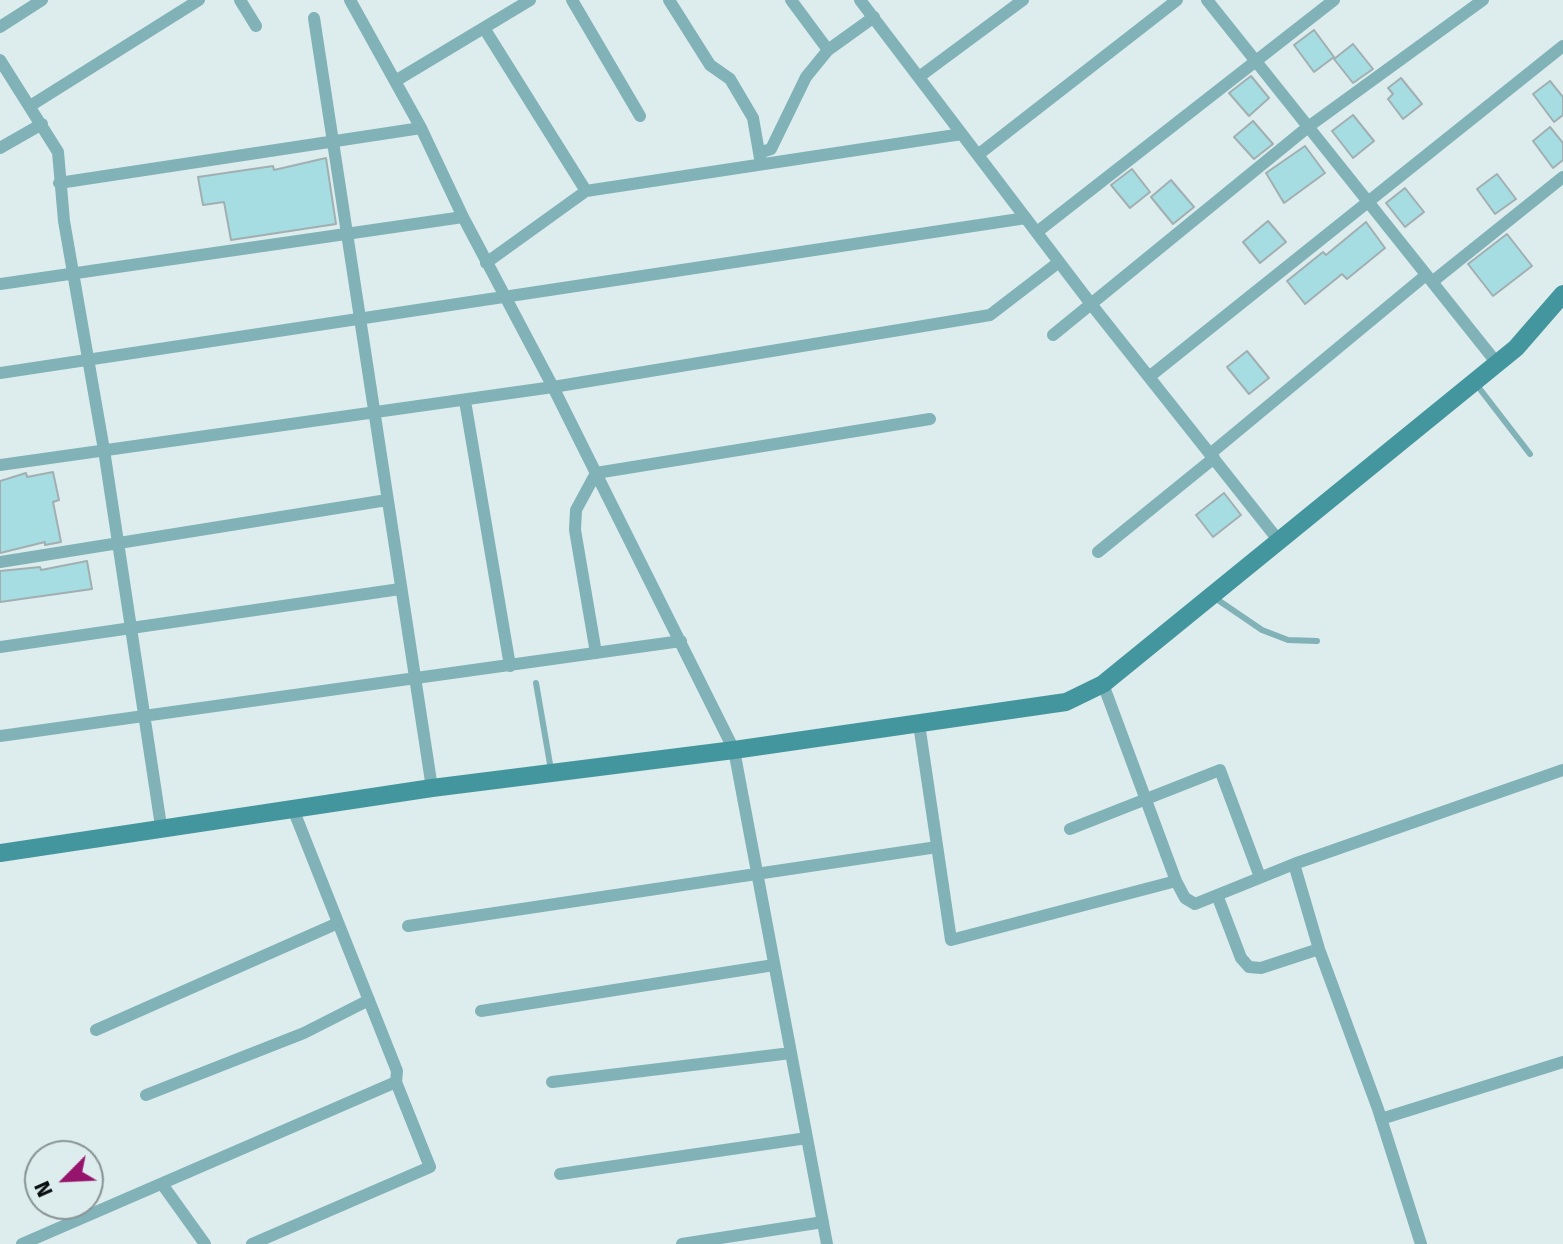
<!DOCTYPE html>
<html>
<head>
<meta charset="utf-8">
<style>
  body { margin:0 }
  #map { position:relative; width:1563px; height:1244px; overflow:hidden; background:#ddeced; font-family:"Fira Sans",sans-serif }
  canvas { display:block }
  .north { position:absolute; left:24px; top:1140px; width:80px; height:80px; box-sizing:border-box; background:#ddeced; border:2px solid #889393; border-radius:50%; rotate:246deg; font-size:22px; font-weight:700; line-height:32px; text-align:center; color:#080d0d }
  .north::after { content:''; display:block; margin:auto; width:28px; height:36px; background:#96146b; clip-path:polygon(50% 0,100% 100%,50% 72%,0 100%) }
</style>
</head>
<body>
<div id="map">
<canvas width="1563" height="1244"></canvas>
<div class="north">N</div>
</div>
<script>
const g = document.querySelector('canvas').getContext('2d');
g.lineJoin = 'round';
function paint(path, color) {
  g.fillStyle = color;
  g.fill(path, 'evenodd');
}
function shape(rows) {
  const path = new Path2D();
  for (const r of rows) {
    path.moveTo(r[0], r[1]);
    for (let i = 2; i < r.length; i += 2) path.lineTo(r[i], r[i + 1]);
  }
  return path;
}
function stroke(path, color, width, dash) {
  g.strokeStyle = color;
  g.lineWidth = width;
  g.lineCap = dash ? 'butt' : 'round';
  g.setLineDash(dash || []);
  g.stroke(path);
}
const building = shape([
  [1314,30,1334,57,1314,72,1294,45,1314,30],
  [1353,44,1373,69,1353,83,1334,59,1353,44],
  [1251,76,1269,98,1249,116,1229,93,1251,76],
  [1401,78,1422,104,1403,119,1388,99,1393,94,1388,88,1401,78],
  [1550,81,1563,97,1563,115,1554,122,1533,94,1550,81],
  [1353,115,1374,141,1353,158,1332,131,1353,115],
  [1253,121,1273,144,1254,159,1234,137,1253,121],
  [1550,127,1563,143,1563,160,1553,168,1533,141,1550,127],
  [1305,146,1325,173,1284,203,1266,173,1305,146],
  [326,158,336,224,231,240,224,202,203,205,198,177,273,166,274,170,326,158],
  [1132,169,1150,192,1130,208,1111,185,1132,169],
  [1497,174,1516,199,1495,214,1477,189,1497,174],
  [1171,180,1194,207,1173,224,1151,197,1171,180],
  [1405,188,1424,212,1405,227,1386,203,1405,188],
  [1268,221,1286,242,1260,263,1243,242,1268,221],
  [1366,222,1385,248,1347,279,1342,274,1305,304,1287,281,1323,252,1326,255,1366,222],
  [1507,234,1532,266,1493,296,1468,264,1507,234],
  [1247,351,1269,378,1249,394,1227,367,1247,351],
  [53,472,59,500,53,502,61,542,45,545,45,542,0,553,0,481,26,473,27,477,53,472],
  [1224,493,1241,515,1213,537,1196,515,1224,493],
  [87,561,92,589,0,602,0,571,40,567,41,570,87,561]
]);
const lane = shape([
  [1476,384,1530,454],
  [1215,598,1262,630,1288,640,1317,641],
  [536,683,551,770]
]);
const street = shape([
  [240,0,256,26],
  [350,0,421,128,463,217,553,387,734,750,827,1244],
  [572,0,640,116],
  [669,0,710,65,730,79,753,118,761,164],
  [791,0,828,50],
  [860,0,1091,304,1279,541],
  [1207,0,1496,362],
  [314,18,432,788],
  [0,27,42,0],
  [484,28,586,191],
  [0,60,58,152,64,221,104,450,161,826],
  [919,77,1023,0],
  [397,80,530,0],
  [30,106,199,0],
  [0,148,42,124],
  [759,153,771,149,806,77,828,50,874,17],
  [979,154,1177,0],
  [59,183,421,128],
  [1037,232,1334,0],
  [486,263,586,191,962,134],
  [1432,282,1563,177],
  [0,284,463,217],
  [1053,335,1308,127,1483,0],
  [0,373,1026,218],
  [1149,377,1563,46],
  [465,401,510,666],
  [1210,454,1426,275],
  [0,465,553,387,990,315,1059,262],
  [1098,552,1214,458],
  [0,562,387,500],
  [0,647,400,589],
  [596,653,575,530,576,510,596,473,930,419],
  [1103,684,1176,881,1185,898,1195,904,1294,864,1563,770],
  [919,724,951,940,1176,881],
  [0,736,681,641],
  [1070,829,1220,770,1260,877],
  [1294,864,1319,949,1378,1109,1421,1244],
  [1217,895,1241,958,1249,967,1261,968,1319,949],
  [408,926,937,847],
  [481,1011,774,965],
  [96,1030,338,923],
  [552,1082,791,1053],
  [146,1095,304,1033,369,1000],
  [1381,1119,1563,1062],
  [560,1174,807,1138],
  [162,1184,205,1244],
  [22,1244,396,1082,397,1071,293,809],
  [252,1244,430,1167,396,1082],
  [682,1244,823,1222]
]);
const secondary = shape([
  [0,853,432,788,734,750,1066,702,1103,684,1516,348,1563,294]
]);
paint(building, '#a5dde3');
stroke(building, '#a2afb1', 2);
stroke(lane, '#80b2b7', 6);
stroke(street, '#80b2b7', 12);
stroke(secondary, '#44969e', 18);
</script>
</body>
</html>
